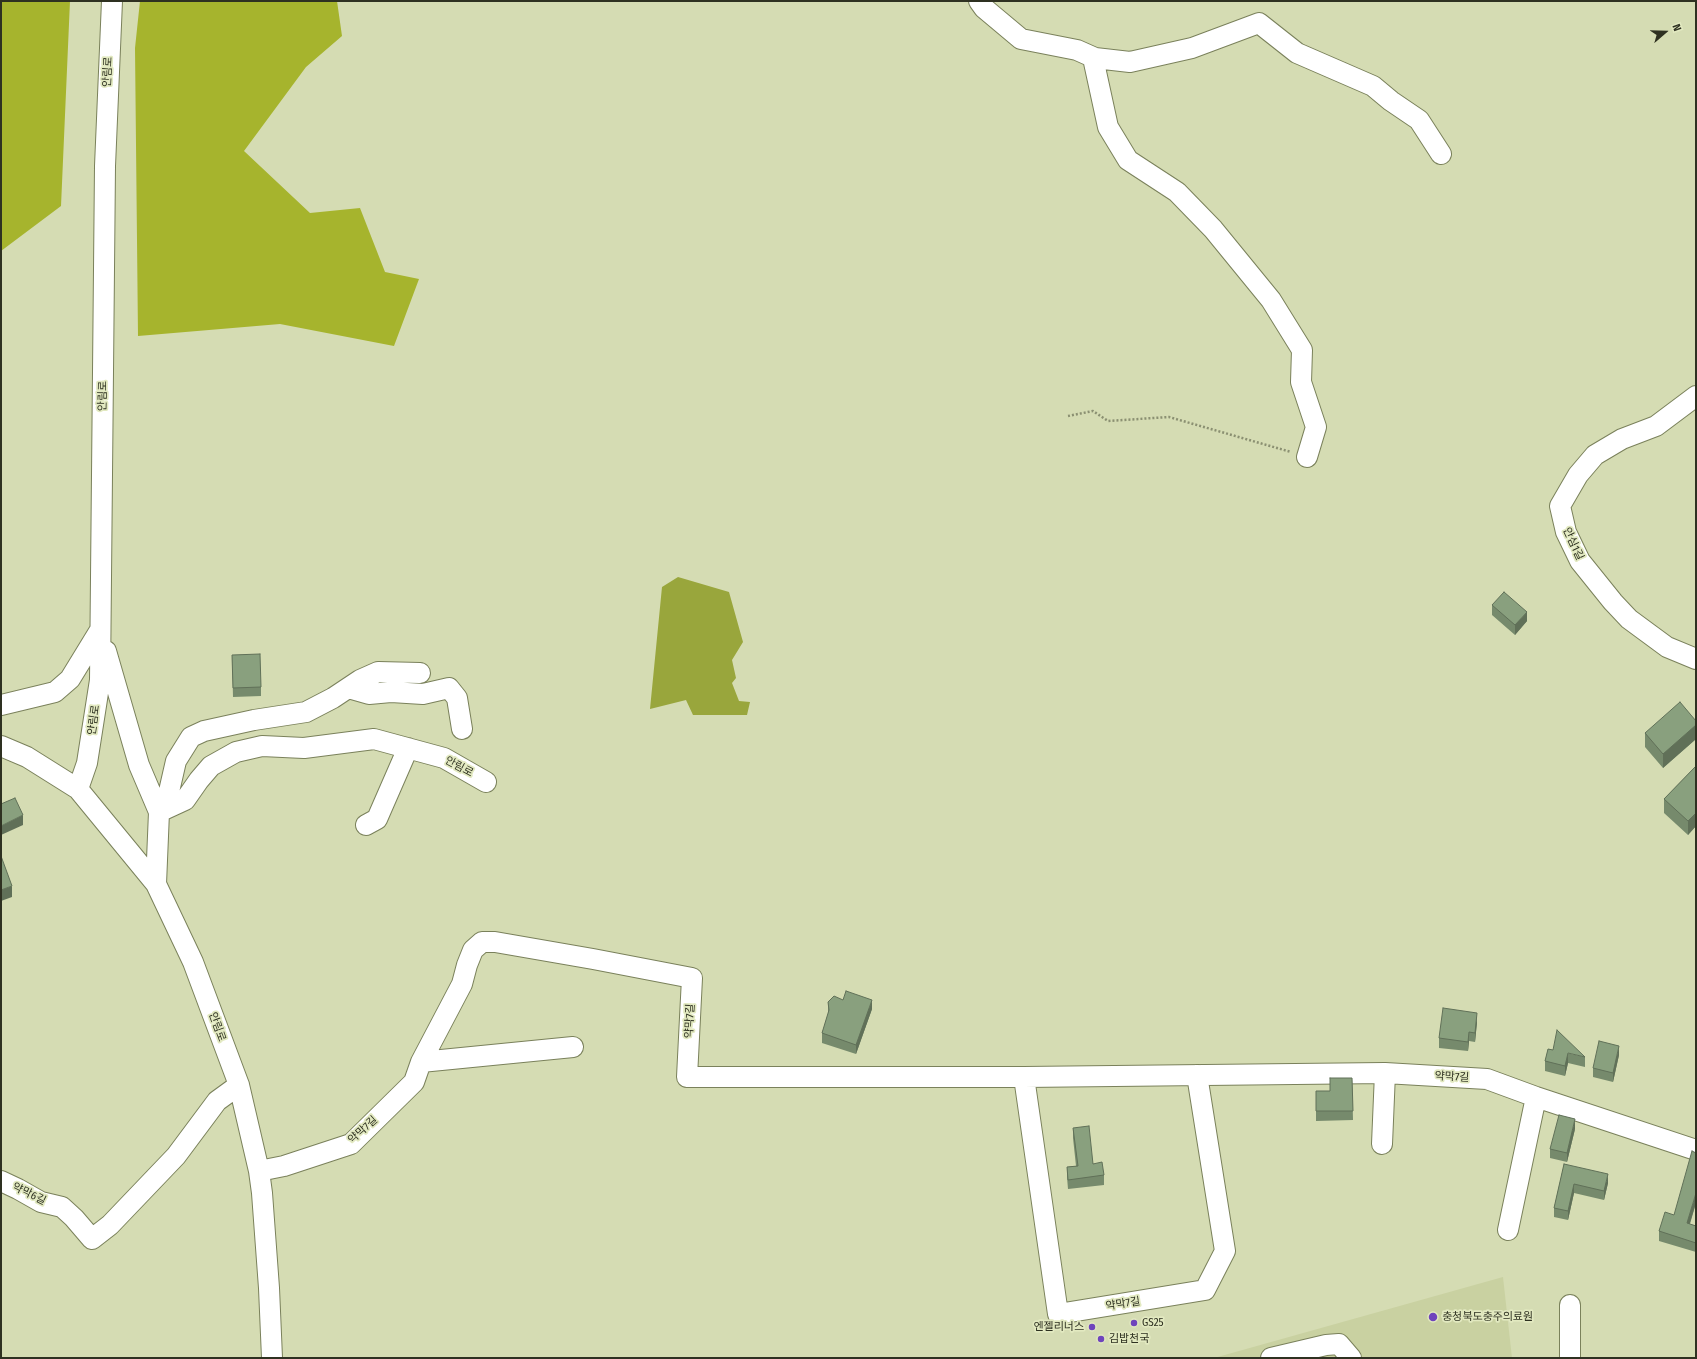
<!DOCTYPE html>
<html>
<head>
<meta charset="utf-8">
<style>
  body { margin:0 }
  #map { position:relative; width:1697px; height:1359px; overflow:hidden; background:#d5dcb3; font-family:"Fira Sans Condensed",sans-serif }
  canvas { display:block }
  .frame { position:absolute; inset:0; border:2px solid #2e3121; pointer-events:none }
  .north { position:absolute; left:1645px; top:12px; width:40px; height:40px; -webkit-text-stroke:3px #e2e9c0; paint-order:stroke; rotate:70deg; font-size:11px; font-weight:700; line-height:16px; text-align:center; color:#2e3121 }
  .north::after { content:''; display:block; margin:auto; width:14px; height:18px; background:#2e3121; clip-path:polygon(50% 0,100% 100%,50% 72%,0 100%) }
</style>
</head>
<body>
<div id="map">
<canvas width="1697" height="1359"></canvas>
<div class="frame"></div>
<div class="north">N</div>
</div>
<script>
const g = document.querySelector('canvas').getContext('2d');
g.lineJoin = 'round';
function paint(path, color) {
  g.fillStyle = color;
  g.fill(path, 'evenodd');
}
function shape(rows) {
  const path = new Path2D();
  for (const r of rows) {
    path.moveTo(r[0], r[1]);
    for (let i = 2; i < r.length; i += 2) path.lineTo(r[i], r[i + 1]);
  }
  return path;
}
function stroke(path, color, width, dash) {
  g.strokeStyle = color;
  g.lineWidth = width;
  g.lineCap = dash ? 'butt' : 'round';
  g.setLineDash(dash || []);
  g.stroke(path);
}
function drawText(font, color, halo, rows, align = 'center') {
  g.font = font + ' "Fira Sans Condensed","Noto Sans KR",sans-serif';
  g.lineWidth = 3.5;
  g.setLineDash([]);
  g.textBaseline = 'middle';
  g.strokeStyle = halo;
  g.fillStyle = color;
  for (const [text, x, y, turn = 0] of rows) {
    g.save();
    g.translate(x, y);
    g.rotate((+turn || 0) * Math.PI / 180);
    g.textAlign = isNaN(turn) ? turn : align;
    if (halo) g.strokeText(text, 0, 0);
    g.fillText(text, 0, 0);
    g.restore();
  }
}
const built = shape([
  [1503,1277,1512,1358,1214,1358]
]);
const green = shape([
  [1,1,70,1,61,206,1,251],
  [140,1,337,1,342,36,306,67,244,151,310,213,360,208,385,272,419,279,394,346,280,324,138,336,135,48]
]);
const forest = shape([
  [678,577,729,592,743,642,732,660,736,678,732,683,739,701,750,702,747,715,693,715,686,700,650,709,662,587]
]);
const path = shape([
  [1068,416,1093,411,1108,421,1169,417,1291,452]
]);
const minor = shape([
  [979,1,984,8,1021,39,1077,50,1095,58,1130,62,1192,48,1259,23,1297,53,1373,86,1391,101,1419,120,1441,154],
  [1093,58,1108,127,1128,160,1177,192,1213,229,1271,300,1302,350,1301,382,1316,427,1307,457],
  [1696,396,1656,426,1622,439,1595,455,1578,475,1560,506,1566,532,1580,561,1613,602,1629,619,1667,647,1696,659],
  [106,651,139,765,159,812,156,884],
  [348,688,369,694,391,692,423,694,449,688,457,698,462,729],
  [1,705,55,692,70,679,100,630],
  [1,746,27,757,78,789,156,884,193,962,239,1085,259,1171,262,1193,269,1288,272,1358],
  [78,789,87,763,100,680,105,166,112,1],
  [165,809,176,761,191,737,204,731,254,720,306,712,333,698,360,680,378,672,420,673],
  [159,812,185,800,199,780,211,766,236,752,262,746,304,748,374,739,444,758,486,782],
  [366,825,377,819,408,748],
  [421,1062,573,1047],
  [1024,1077,1058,1314,1205,1290,1225,1251,1197,1075],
  [1382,1144,1385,1073],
  [259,1171,284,1166,351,1144,414,1082,421,1062,462,984,467,965,473,950,482,942,495,942,593,959,692,978,687,1077,1024,1077,1385,1073,1487,1079,1536,1097,1696,1150],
  [1,1181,18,1189,41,1202,62,1207,74,1218,92,1239,110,1225,176,1156,217,1101,239,1085],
  [1508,1230,1536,1097],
  [1271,1358,1326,1345,1339,1344,1351,1358],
  [1570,1358,1570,1305]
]);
const wall = shape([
  [1492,605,1527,621,1515,635,1492,615],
  [232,655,261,687,261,696,233,697],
  [1696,721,1696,739,1663,768,1645,747,1645,733],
  [1696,766,1696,826,1688,835,1664,813,1664,799],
  [843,1000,872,1009,856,1054,822,1043,822,1033,828,1014,828,1002],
  [1477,1022,1475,1042,1469,1041,1468,1051,1439,1048,1439,1038],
  [1548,1049,1585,1057,1585,1067,1568,1063,1565,1076,1545,1071,1545,1061],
  [1619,1055,1613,1082,1593,1077,1593,1068],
  [1352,1078,1353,1120,1316,1121,1316,1091,1330,1091],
  [1073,1128,1093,1164,1104,1175,1104,1185,1068,1189,1067,1177,1067,1167,1076,1166,1073,1138],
  [1575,1129,1567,1162,1550,1158,1550,1149],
  [1564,1164,1608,1183,1604,1200,1574,1193,1568,1220,1554,1217,1554,1208],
  [1696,1203,1690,1224,1696,1226,1696,1252,1659,1241,1659,1231,1674,1215]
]);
const shadedWall = shape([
  [1527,612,1527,621,1515,635,1515,625],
  [1696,725,1696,739,1663,768,1663,754],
  [1696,813,1696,826,1688,835,1688,821],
  [23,815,23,825,1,835,1,826],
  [12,886,12,897,1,901,1,890],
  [872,1000,872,1009,856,1054,856,1045],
  [1477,1013,1477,1022,1475,1042,1475,1033],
  [1469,1032,1469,1041,1468,1051,1468,1042],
  [1619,1046,1619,1055,1613,1082,1613,1073],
  [1568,1053,1568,1063,1565,1076,1565,1066],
  [1575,1119,1575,1129,1567,1162,1567,1153],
  [1608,1174,1608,1183,1604,1200,1604,1191],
  [1574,1184,1574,1193,1568,1220,1568,1211],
  [1696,1193,1696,1203,1687,1232,1687,1223]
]);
const building = shape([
  [1504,592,1527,612,1515,625,1492,605,1504,592],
  [260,654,261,687,233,688,232,655,260,654],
  [1680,702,1696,721,1696,725,1663,754,1645,733,1680,702],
  [1696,766,1696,813,1688,821,1664,799,1696,766],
  [15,798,23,815,1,826,1,804,15,798],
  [1,856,12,886,1,890,1,856],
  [846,991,872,1000,856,1045,822,1033,829,1010,828,1002,834,996,843,1000,846,991],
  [1443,1008,1477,1013,1475,1033,1469,1032,1468,1042,1439,1038,1443,1008],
  [1557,1030,1585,1057,1568,1053,1565,1066,1545,1061,1548,1049,1553,1050,1557,1030],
  [1599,1041,1619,1046,1613,1073,1593,1068,1599,1041],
  [1330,1078,1352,1078,1353,1111,1316,1111,1316,1091,1330,1091,1330,1078],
  [1559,1115,1575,1119,1567,1153,1550,1149,1559,1115],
  [1089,1126,1093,1164,1102,1162,1104,1175,1068,1180,1067,1167,1078,1166,1073,1128,1089,1126],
  [1692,1151,1696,1153,1696,1193,1687,1223,1696,1226,1696,1243,1659,1231,1665,1212,1674,1215,1692,1151],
  [1564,1164,1608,1174,1604,1191,1574,1184,1568,1211,1554,1208,1564,1164]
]);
const markers = [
  [1433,1317,5,"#6f44bc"],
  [1134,1323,4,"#6f44bc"],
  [1092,1327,4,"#6f44bc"],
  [1101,1339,4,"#6f44bc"]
];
const streetNames = [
  ["안림로",108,72,-87],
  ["안림로",103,396,-89],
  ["안심1길",1573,544,65],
  ["안림로",94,720,-82],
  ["안림로",459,767,28],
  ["약막7길",690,1021,-87],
  ["안림로",217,1027,70],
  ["약막7길",1452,1077,3],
  ["약막7길",363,1130,-42],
  ["약막6길",29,1194,26],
  ["약막7길",1123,1304,-9]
];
const poiNames = [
  ["충청북도충주의료원",1442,1317],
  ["GS25",1142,1323],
  ["엔젤리너스",1084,1327,"right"],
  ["김밥천국",1109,1339]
];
paint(built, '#c9d1a1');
paint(green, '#a6b42d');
paint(forest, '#99a63c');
stroke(minor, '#7a815b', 22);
stroke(path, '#8b9072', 2.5, [2, 2]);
stroke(minor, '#fff', 20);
paint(wall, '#768a6c');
paint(shadedWall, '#607058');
paint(building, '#89a07e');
stroke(building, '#607058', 1);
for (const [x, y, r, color] of markers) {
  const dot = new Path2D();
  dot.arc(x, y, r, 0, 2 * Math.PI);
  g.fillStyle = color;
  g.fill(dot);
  stroke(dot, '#e2e9c0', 1.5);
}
drawText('11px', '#2e3121', '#e2e9c0', streetNames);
drawText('11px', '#2e3121', '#e2e9c0', poiNames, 'left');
</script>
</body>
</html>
